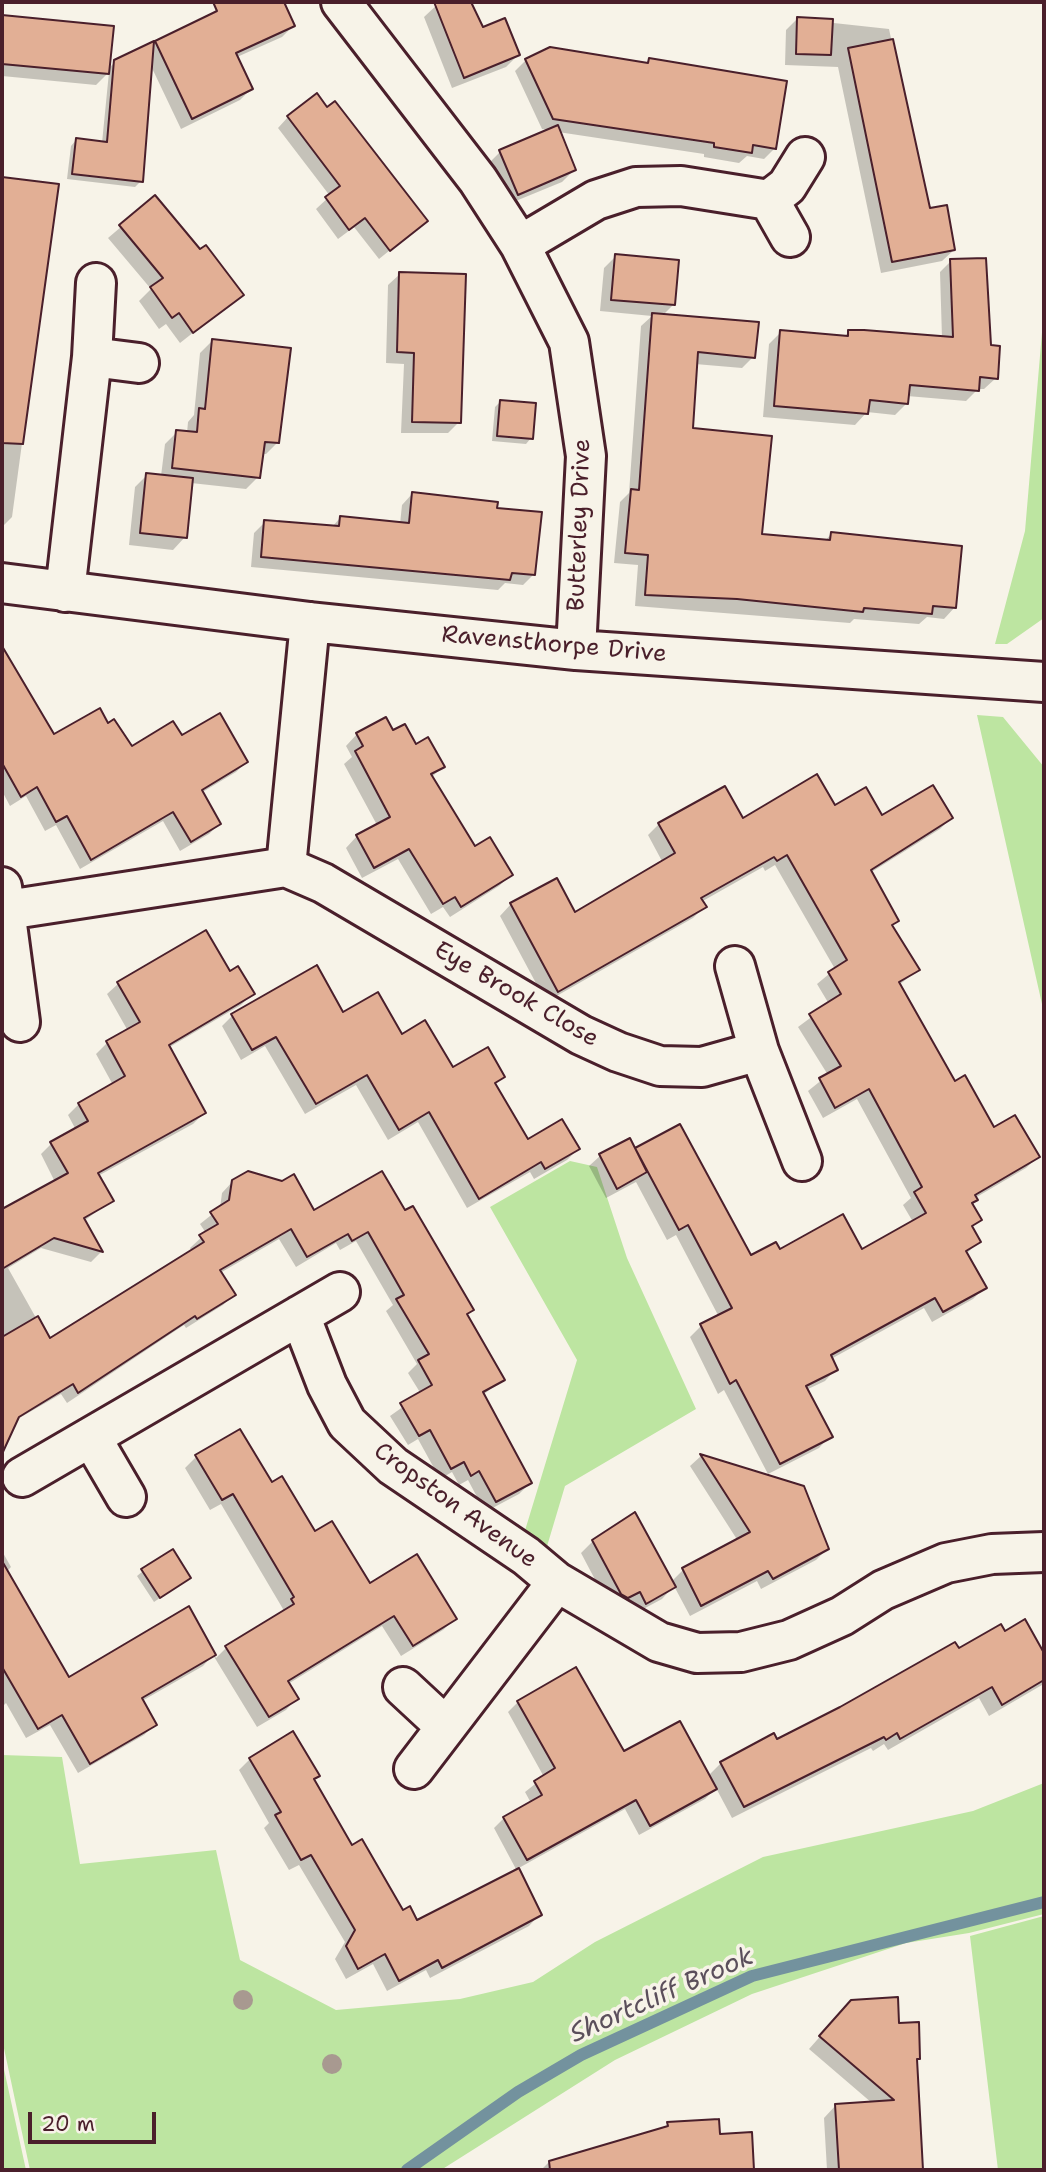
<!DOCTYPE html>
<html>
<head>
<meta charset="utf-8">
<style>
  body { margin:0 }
  #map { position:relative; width:1046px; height:2172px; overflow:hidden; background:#f7f3e8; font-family:"Shantell Sans",sans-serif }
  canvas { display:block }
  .frame { position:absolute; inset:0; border:4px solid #4a1f2b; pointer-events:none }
  .scale { position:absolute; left:28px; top:2112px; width:128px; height:32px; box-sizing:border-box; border:4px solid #4a1f2b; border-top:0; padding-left:9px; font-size:21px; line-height:24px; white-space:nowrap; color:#4a1f2b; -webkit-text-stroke:5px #f7f3e8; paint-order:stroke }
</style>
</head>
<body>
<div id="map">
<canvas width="1046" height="2172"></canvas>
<div class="frame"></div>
<div class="scale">20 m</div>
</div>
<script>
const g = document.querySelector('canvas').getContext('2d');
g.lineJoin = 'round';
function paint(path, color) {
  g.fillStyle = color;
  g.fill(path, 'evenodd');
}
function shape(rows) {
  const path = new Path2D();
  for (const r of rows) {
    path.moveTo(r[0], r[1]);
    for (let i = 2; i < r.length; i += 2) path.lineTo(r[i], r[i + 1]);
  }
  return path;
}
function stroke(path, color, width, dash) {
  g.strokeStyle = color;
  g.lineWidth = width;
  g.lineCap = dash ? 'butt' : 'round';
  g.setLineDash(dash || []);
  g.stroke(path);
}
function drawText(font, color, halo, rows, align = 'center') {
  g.font = font + ' "Shantell Sans",sans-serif';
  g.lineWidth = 7;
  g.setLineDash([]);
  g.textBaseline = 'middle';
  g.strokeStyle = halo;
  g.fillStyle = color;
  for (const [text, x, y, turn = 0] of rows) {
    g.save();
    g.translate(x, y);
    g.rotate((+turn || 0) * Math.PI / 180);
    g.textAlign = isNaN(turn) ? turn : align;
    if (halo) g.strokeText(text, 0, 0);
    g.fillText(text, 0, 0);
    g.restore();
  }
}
const green = shape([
  [1044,309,1044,618,1007,644,995,644,1025,531],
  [977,715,1003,717,1044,767,1044,1013],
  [570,1161,597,1167,627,1258,696,1409,565,1486,545,1553,523,1537,577,1360,490,1207],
  [2,1755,62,1757,80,1864,216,1850,240,1960,336,2010,460,1999,533,1982,595,1942,763,1857,973,1811,1044,1783,1044,1914,969,1933,906,1943,752,1994,615,2060,441,2170,30,2170,2,2039],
  [1044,1916,1044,2170,998,2170,970,1936],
  [2,2060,26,2170,2,2170]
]);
const shadow = shape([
  [240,2,282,2,293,26,282,37,237,57,251,89,240,100,181,129,151,66,141,181,135,187,67,179,71,146,76,140,102,143,109,72,96,85,2,76,2,17,112,28,108,69,115,62],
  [440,2,469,2,482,29,518,55,506,67,452,88,424,17],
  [797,19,889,29,928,210,954,250,942,261,881,273,838,67,785,65,786,30],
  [526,60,646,64,650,60,775,148,764,159,747,156,739,163,704,157,704,154,558,132,574,170,562,182,506,205,488,164,500,152,550,130,542,129,515,71],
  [288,117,426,221,379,259,354,227,338,239,316,209,330,196,278,128],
  [2,178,57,185,12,517,2,527],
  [155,198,241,295,180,343,166,324,159,329,139,301,151,289,108,238],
  [616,256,673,305,662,316,753,357,742,368,695,364,691,430,760,536,824,542,832,533,955,607,944,619,927,617,919,624,854,619,850,623,635,606,638,565,614,563,620,502,629,493,641,326,652,316,600,311,604,268],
  [951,261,989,347,996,378,984,389,978,389,966,401,907,396,907,403,895,415,867,412,855,425,763,417,769,344,781,332,843,337,849,332,942,338,940,272],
  [400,274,459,422,448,433,401,433,404,364,386,363,388,285],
  [212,341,278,442,266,454,261,454,258,477,246,489,191,483,185,537,173,550,129,545,135,487,147,475,161,476,165,444,177,432,187,433,188,422,194,415,200,353],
  [500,402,531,438,526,444,492,441,495,407],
  [412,494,495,510,534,574,523,585,505,583,498,590,251,567,254,533,265,522,332,527,340,518,400,524,402,505],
  [19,679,53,736,108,725,132,749,182,738,246,762,236,772,201,793,219,824,209,834,180,851,163,821,80,869,56,825,45,831,26,796,10,806,2,791,2,689],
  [393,733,442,767,431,778,474,849,511,875,499,886,450,917,443,907,431,914,398,859,362,878,346,848,357,836,377,825,344,764,352,757,346,746,357,734],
  [834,807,882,818,951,818,940,829,870,873,897,920,891,926,918,970,899,985,955,1083,993,1129,1038,1157,1026,1168,975,1198,971,1204,980,1220,971,1228,979,1242,966,1254,985,1287,973,1299,932,1322,924,1308,831,1359,836,1369,825,1381,806,1390,830,1436,819,1448,768,1474,724,1390,718,1394,690,1337,701,1326,719,1317,676,1235,667,1240,636,1182,606,1198,589,1166,600,1156,629,1140,635,1151,636,1150,750,1257,779,1251,862,1251,913,1222,903,1205,911,1198,857,1099,823,1118,808,1091,828,1075,798,1027,829,1004,817,984,835,969,775,865,765,871,763,867,701,902,704,907,693,918,546,1002,500,916,511,904,575,914,663,863,648,835,659,824,742,820],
  [206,932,229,973,252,994,241,1005,168,1048,204,1113,193,1124,98,1176,112,1200,84,1221,101,1252,91,1262,41,1248,8,1268,49,1341,192,1252,190,1248,206,1233,200,1224,220,1208,222,1193,233,1181,314,1212,404,1213,471,1310,466,1315,503,1379,483,1395,530,1483,519,1494,485,1512,468,1480,459,1485,452,1472,440,1479,418,1439,408,1445,390,1416,421,1394,408,1373,417,1364,386,1311,393,1305,356,1241,340,1250,336,1243,296,1267,279,1239,220,1273,234,1294,223,1305,186,1328,184,1325,67,1403,61,1394,2,1428,2,1211,55,1182,41,1154,52,1143,76,1130,68,1115,79,1104,113,1085,96,1054,107,1043,128,1031,107,994,118,984],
  [343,1014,401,1036,453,1069,503,1077,494,1086,527,1141,578,1149,567,1160,534,1179,530,1172,467,1208,418,1122,388,1140,356,1085,305,1114,265,1046,241,1060,222,1026,233,1015],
  [701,1456,802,1488,827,1549,816,1560,761,1589,757,1581,690,1616,674,1586,662,1599,634,1614,609,1606,581,1553,593,1541,671,1582,683,1570,738,1541,690,1466],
  [196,1457,271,1485,314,1534,370,1585,455,1619,443,1630,401,1656,382,1626,288,1684,297,1698,286,1710,257,1727,213,1655,203,1666,142,1701,155,1724,144,1735,78,1773,50,1725,26,1738,6,1703,2,1707,2,1551,11,1567,6,1572,68,1679,188,1609,216,1658,227,1647,281,1613,283,1609,221,1504,210,1510,185,1468],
  [143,1571,189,1578,154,1602,137,1576],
  [1025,1622,1044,1656,1042,1685,989,1716,979,1698,888,1750,884,1744,873,1751,871,1748,732,1818,716,1788,705,1799,639,1835,625,1809,517,1869,540,1914,529,1926,430,1978,426,1970,387,1991,373,1964,346,1979,335,1959,345,1942,299,1865,289,1870,264,1828,269,1823,239,1770,250,1759,312,1780,351,1847,402,1912,416,1922,517,1871,494,1828,504,1818,531,1803,525,1792,544,1777,508,1712,518,1702,623,1754,708,1776,721,1763,777,1742,958,1650,1005,1634],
  [840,2014,898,2025,919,2058,915,2062,921,2170,827,2170,824,2118,836,2105,872,2103,809,2049],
  [668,2124,718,2136,751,2134,752,2170,541,2170,548,2163,662,2129]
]);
const stream = shape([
  [407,2170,518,2092,581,2055,752,1976,1044,1902]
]);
const building = shape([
  [213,2,284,2,295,26,236,53,253,89,192,119,155,41,217,11,213,2],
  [434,2,471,2,483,27,505,18,520,55,464,78,434,2],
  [2,15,114,26,109,74,2,64,2,15],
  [797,17,833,19,831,55,796,54,797,17],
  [893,39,930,208,947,205,955,250,892,262,848,48,893,39],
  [154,41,143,182,72,174,76,138,107,142,114,60,154,41],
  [550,47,648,63,649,58,787,81,776,149,753,145,752,153,714,147,714,143,553,119,525,59,550,47],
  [317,93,327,107,335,101,428,221,390,251,365,218,349,230,325,197,340,186,287,116,317,93],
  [558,125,576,170,518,195,499,150,558,125],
  [2,177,59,184,23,444,2,443,2,177],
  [155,195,200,249,206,245,244,295,193,333,179,313,172,318,150,287,163,278,119,225,155,195],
  [615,254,679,260,675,305,611,300,615,254],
  [986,258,991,345,1000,346,998,379,980,377,979,391,910,385,908,404,870,400,868,414,774,406,780,330,848,336,848,330,864,330,953,337,950,259,986,258],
  [399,272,466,274,461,423,412,422,414,353,397,352,399,272],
  [652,313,759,322,755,358,698,352,693,428,772,436,762,534,830,540,831,532,962,546,956,608,933,606,932,614,864,608,863,612,737,599,645,595,648,555,625,553,631,489,639,490,652,313],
  [212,339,291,348,279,443,265,442,260,478,172,468,176,430,197,432,199,408,205,409,212,339],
  [500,400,536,403,533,439,497,436,500,400],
  [146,473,193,478,187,538,140,533,146,473],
  [412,492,498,502,497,508,542,512,535,575,512,573,510,580,261,557,264,520,339,526,340,516,409,523,412,492],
  [2,646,54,734,100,708,108,723,114,719,132,746,173,721,182,735,220,713,248,762,202,790,221,824,191,842,173,812,91,860,67,816,56,822,37,787,21,797,2,763,2,646],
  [386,717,393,730,405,724,416,744,428,737,445,767,431,774,475,846,490,837,513,875,461,907,455,897,443,904,409,849,374,868,356,835,390,817,355,751,363,746,356,733,386,717],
  [817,774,835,805,866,787,882,815,933,785,953,818,871,870,899,921,892,925,920,970,899,982,955,1081,965,1075,994,1127,1015,1115,1040,1157,975,1195,978,1200,972,1203,982,1220,972,1226,981,1242,966,1251,987,1288,943,1312,935,1298,831,1355,838,1370,806,1386,833,1437,780,1464,736,1380,730,1384,700,1324,732,1308,688,1225,679,1230,635,1148,680,1124,751,1255,776,1242,780,1249,843,1214,862,1249,926,1213,914,1192,922,1187,869,1089,835,1108,819,1078,841,1066,809,1014,841,994,828,972,847,960,787,855,777,861,774,857,701,898,707,907,558,992,510,903,557,878,575,912,675,853,658,823,725,786,743,818,817,774],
  [206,930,230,971,238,966,255,994,169,1045,206,1113,98,1173,114,1201,84,1218,103,1252,54,1238,2,1269,2,1209,68,1173,50,1142,88,1121,78,1103,125,1076,106,1041,140,1022,117,982,206,930],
  [317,965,343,1012,378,992,402,1034,425,1020,453,1067,488,1047,505,1077,495,1083,528,1139,562,1119,580,1149,545,1169,541,1162,479,1199,429,1112,399,1130,367,1075,316,1104,276,1037,252,1050,231,1014,317,965],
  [630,1138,647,1172,617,1189,599,1154,630,1138],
  [248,1171,282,1181,294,1174,314,1210,382,1171,405,1210,413,1206,474,1310,467,1314,505,1380,483,1392,532,1483,496,1502,479,1471,471,1476,464,1462,451,1469,430,1430,419,1436,400,1403,432,1385,418,1360,429,1354,396,1299,404,1295,368,1232,352,1241,348,1234,307,1257,291,1229,220,1270,236,1295,197,1319,195,1316,78,1393,73,1384,19,1417,2,1454,2,1337,38,1316,50,1338,204,1242,199,1235,218,1224,210,1212,229,1200,232,1180,248,1171],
  [240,1429,272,1482,282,1476,315,1531,332,1521,370,1583,417,1554,457,1619,413,1646,394,1616,288,1681,299,1699,269,1717,225,1646,294,1604,291,1599,294,1597,233,1494,222,1500,195,1455,240,1429],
  [700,1454,804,1486,829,1549,773,1579,768,1571,701,1606,682,1568,750,1532,700,1454],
  [635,1512,676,1587,646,1604,640,1592,628,1598,621,1594,592,1540,635,1512],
  [173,1549,191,1578,160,1598,141,1569,173,1549],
  [2,1561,69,1677,189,1606,216,1655,142,1698,157,1725,90,1764,62,1715,38,1729,2,1667,2,1561],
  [1025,1619,1044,1653,1044,1680,1002,1705,992,1687,900,1739,897,1733,886,1740,884,1737,744,1807,720,1762,774,1733,777,1739,840,1707,955,1642,959,1648,1001,1624,1005,1631,1025,1619],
  [576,1667,624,1751,680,1721,717,1789,650,1826,636,1800,527,1860,503,1817,542,1795,534,1781,555,1768,517,1701,576,1667],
  [293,1731,320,1776,314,1779,352,1845,362,1839,403,1910,410,1906,417,1920,519,1868,542,1915,442,1968,438,1960,399,1981,385,1954,358,1969,346,1946,355,1930,311,1855,301,1860,275,1815,281,1812,249,1758,293,1731],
  [898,1997,899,2023,919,2022,920,2059,917,2059,923,2170,839,2170,835,2104,894,2100,819,2036,851,2000,898,1997],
  [719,2119,720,2134,752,2132,754,2170,550,2170,549,2161,668,2126,667,2122,719,2119]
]);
const street = shape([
  [341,2,478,180,520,245,569,342,586,456,576,650],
  [790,237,769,200,787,186,805,157],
  [520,245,596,200,636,187,681,186,769,200],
  [92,357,139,363],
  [2,583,310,622,576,650,1044,682],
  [65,592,92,357,96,283],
  [286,867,310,622],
  [2,887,20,1022],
  [7,910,286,867,323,883,581,1035,618,1052,660,1066,702,1067,759,1051],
  [735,966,759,1051,802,1161],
  [300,1315,327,1385,347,1423,393,1466,526,1556,557,1582,659,1642,697,1653,741,1652,789,1640,842,1616,883,1590,946,1563,992,1554,1044,1552],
  [91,1437,126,1497],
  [22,1477,340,1292],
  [403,1687,445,1726],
  [414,1769,557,1582]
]);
const trees = [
  [243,2000],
  [332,2064]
];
const streetNames = [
  ["Butterley Drive",580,525,-88],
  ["Ravensthorpe Drive",554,645,5],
  ["Eye Brook Close",516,995,30],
  ["Cropston Avenue",455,1506,36]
];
const waterNames = [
  ["Shortcliff Brook",662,1996,-24]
];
paint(green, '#bde5a1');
paint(shadow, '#0003');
stroke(stream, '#73929e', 12);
paint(building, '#e2af95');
stroke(building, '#4a1f2b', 2);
stroke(street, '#4a1f2b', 44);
stroke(street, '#f7f3e8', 38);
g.fillStyle = '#a89990';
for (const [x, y] of trees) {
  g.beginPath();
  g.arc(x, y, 10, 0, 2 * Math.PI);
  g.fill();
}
drawText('24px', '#4a1f2b', '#f7f3e8', streetNames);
drawText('italic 26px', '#5b4f5b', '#f7f3e8', waterNames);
</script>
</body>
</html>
